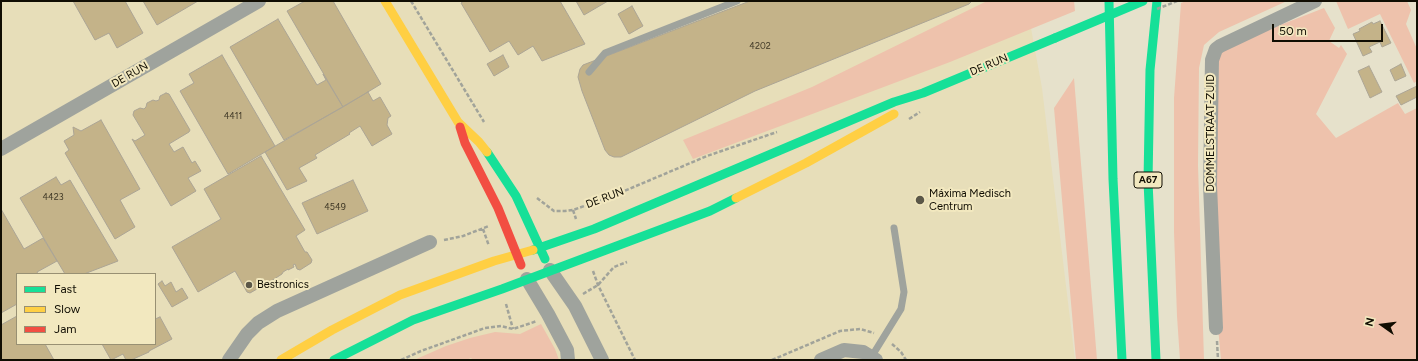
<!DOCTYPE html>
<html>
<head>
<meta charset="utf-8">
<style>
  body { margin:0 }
  #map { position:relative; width:1418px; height:361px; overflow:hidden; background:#e6e1cb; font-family:Figtree,sans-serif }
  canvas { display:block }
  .frame { position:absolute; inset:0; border:2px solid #100d02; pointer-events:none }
  .legend { position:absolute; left:16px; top:273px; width:140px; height:72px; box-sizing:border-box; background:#f2e8bf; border:1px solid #989073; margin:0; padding:5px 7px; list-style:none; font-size:12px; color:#100d02 }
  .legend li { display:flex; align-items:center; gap:8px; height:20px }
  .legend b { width:20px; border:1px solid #989073 }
  .north { position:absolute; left:1362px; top:305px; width:40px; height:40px; -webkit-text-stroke:3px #f2e8bf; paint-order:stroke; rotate:284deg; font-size:11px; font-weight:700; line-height:16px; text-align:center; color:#100d02 }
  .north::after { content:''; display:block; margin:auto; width:14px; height:18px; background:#100d02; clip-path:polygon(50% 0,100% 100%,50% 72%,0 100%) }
  .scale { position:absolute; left:1272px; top:24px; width:111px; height:18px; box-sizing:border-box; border:2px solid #100d02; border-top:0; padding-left:5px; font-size:12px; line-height:14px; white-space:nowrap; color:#100d02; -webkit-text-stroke:3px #f2e8bf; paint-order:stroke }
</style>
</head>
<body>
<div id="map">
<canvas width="1418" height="361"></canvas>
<div class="frame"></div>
<ul class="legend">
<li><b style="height:5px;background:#16e098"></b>Fast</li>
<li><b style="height:5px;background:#ffcf43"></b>Slow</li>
<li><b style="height:5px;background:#f24e42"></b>Jam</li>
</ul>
<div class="north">N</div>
<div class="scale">50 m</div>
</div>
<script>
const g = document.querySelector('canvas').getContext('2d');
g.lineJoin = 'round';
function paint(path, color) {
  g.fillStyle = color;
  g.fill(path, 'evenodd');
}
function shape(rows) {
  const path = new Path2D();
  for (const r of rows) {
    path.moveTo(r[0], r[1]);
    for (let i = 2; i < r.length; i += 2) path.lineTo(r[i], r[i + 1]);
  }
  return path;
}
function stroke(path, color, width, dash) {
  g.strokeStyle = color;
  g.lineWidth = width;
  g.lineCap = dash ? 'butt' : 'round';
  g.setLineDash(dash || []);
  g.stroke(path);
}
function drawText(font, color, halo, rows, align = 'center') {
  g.font = font + ' Figtree,sans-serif';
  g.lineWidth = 4;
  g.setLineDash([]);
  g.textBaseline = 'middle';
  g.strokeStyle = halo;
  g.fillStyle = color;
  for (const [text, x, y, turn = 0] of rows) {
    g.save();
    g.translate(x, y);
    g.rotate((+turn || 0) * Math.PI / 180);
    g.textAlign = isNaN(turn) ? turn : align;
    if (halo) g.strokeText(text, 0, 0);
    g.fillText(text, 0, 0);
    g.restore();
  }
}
const built = shape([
  [1,1,1026,1,1042,88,1075,360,1,360],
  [17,274,155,274,155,344,17,344]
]);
const green = shape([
  [987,1,1074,1,1075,11,950,62,693,159,683,140,812,87],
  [1186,1,1287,1,1219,32,1204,45,1199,68,1198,165,1204,360,1180,360,1177,316,1174,232,1174,98,1181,3],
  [1336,1,1407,1,1411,10,1406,24,1417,49,1417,81,1414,83,1380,14,1348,29],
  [1324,8,1335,28,1329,41,1339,48,1341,45,1347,54,1316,114,1336,138,1398,103,1405,114,1417,108,1417,360,1221,360,1218,327,1214,178,1219,57,1222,52,1252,36],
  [1074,78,1083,188,1097,360,1076,360,1054,108],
  [541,324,555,349,559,360,473,360,471,358,466,360,414,360,446,346,470,338,495,332,520,334]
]);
const building = shape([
  [73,1,125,1,143,33,117,48,109,33,95,40,73,1],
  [143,1,198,1,157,25,143,1],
  [305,1,333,1,381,84,343,107,287,11,305,1],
  [464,1,560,1,585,44,542,61,533,46,518,55,509,41,490,52,461,3,464,1],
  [576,1,608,1,584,15,576,1],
  [750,1,972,1,969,4,755,91,621,157,614,157,609,155,605,150,582,91,578,77,580,69,583,65,750,1],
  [632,6,643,26,629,34,618,14,632,6],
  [278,19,317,85,326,80,323,74,343,107,284,140,230,47,278,19],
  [1380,21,1391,43,1382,47,1380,42,1369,47,1372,52,1363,56,1353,34,1360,31,1359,29,1372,22,1373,24,1380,21],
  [222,55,275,146,228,174,180,91,194,83,189,74,222,55],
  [503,55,509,67,494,76,487,64,503,55],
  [1401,64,1406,76,1395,81,1390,70,1401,64],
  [1369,66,1382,92,1370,98,1358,71,1369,66],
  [1417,86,1417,97,1401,105,1396,96,1417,86],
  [368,92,373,101,380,97,391,116,388,118,387,125,392,134,372,146,360,126,349,133,350,134,315,155,317,158,299,168,307,181,287,190,265,152,368,92],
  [166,93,169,94,190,130,189,132,169,144,174,152,183,147,192,163,195,161,201,171,188,178,196,191,171,206,132,139,135,141,145,135,133,115,134,111,140,108,144,109,146,107,147,103,153,100,156,101,159,100,160,96,166,93],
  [101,120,140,189,120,200,135,227,115,239,65,153,69,150,64,141,74,135,73,127,81,131,101,120],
  [261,156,305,230,296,236,305,252,307,252,312,260,311,263,300,270,297,269,295,264,293,265,294,267,288,270,288,269,283,272,282,274,268,283,265,282,264,285,250,293,247,292,235,271,198,292,172,247,221,219,204,189,261,156],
  [56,177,61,185,70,180,118,261,84,274,65,274,20,198,56,177],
  [353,180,368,211,317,234,302,203,353,180],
  [1,209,24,249,43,238,57,261,37,272,38,274,17,274,17,304,1,313,1,209],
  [162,281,165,286,171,282,176,292,182,288,188,298,172,307,158,284,162,281],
  [17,316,17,344,45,344,54,360,1,360,1,325,17,316],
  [160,317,172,339,149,351,149,352,131,360,126,360,123,354,111,360,102,344,155,344,155,319,160,317]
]);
const path = shape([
  [411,1,484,122],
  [909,119,920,112],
  [537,198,554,211,565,211,573,210,610,197,707,156,777,132],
  [573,210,576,219],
  [483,229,489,246],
  [444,240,463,236,489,226],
  [593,271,598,285,635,360],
  [583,294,598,285,614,267,627,262],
  [506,304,513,329],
  [1217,341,1218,360],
  [892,344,901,352,906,360],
  [401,360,421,351,485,328,501,326,513,329,537,321],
  [772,360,840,331,860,329,874,333]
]);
const lane = shape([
  [589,72,605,53,737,1],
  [872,356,901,309,904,292,894,228]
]);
const street = shape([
  [1,149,259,1],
  [550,270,575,306,602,360],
  [527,279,548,314,567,350,568,360],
  [1216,328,1210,185,1212,60,1216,49,1220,46,1315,1],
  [229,360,247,334,258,323,277,311,430,242],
  [821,360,844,350,863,352,876,360]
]);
const fast = shape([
  [1109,1,1113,179,1122,360],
  [487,152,516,196,545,259],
  [533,250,594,229,894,102,923,93,1055,38],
  [334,360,413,320,502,289,710,211,736,198],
  [1156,360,1148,181,1150,70,1157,1]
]);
const slow = shape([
  [385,1,458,122,479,142,487,152],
  [736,198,806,163,894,114],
  [281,360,332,330,400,295,494,261,533,250]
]);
const jam = shape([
  [460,127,465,143,498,208,521,265]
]);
const pathBridge = shape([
  [1157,9,1177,1]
]);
const fastBridge = shape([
  [1055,38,1143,1]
]);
const markers = [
  [920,200,5,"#5b5748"],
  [249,285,4,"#5b5748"]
];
const numberNames = [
  ["4202",760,46],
  ["4411",233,116],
  ["4423",53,197],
  ["4549",335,207]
];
const shields = [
  [1148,180,28]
];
const shieldNames = [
  ["A67",1148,180]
];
const streetNames = [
  ["DE RUN",989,65,-23],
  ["DE RUN",130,75,-30],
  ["DOMMELSTRAAT-ZUID",1211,133,-90],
  ["DE RUN",605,198,-21]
];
const poiNames = [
  ["Máxima Medisch",929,194],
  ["Centrum",929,207],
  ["Bestronics",257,285]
];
paint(built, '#e7deb9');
paint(green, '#eec2ac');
paint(building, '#c4b389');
stroke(building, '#aca595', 1);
stroke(path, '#a1a39a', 2.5, [4, 2]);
stroke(lane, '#9fa39d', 7);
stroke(street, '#9fa39d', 14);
stroke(fast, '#16e098', 9);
stroke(slow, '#ffcf43', 9);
stroke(jam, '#f24e42', 9);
stroke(pathBridge, '#a1a39a', 2.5, [4, 2]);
stroke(fastBridge, '#16e098', 9);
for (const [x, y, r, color] of markers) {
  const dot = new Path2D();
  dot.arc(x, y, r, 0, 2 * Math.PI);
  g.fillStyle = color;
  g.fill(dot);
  stroke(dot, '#f2e8bf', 1.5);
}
drawText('9px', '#3d3624', null, numberNames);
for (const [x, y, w] of shields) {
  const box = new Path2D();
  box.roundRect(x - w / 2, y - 8, w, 16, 3);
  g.fillStyle = '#f2e8bf';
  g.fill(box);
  stroke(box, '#100d02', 1);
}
drawText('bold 10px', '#100d02', null, shieldNames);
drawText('11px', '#100d02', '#f2e8bf', streetNames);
drawText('11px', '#100d02', '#f2e8bf', poiNames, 'left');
</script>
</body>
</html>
